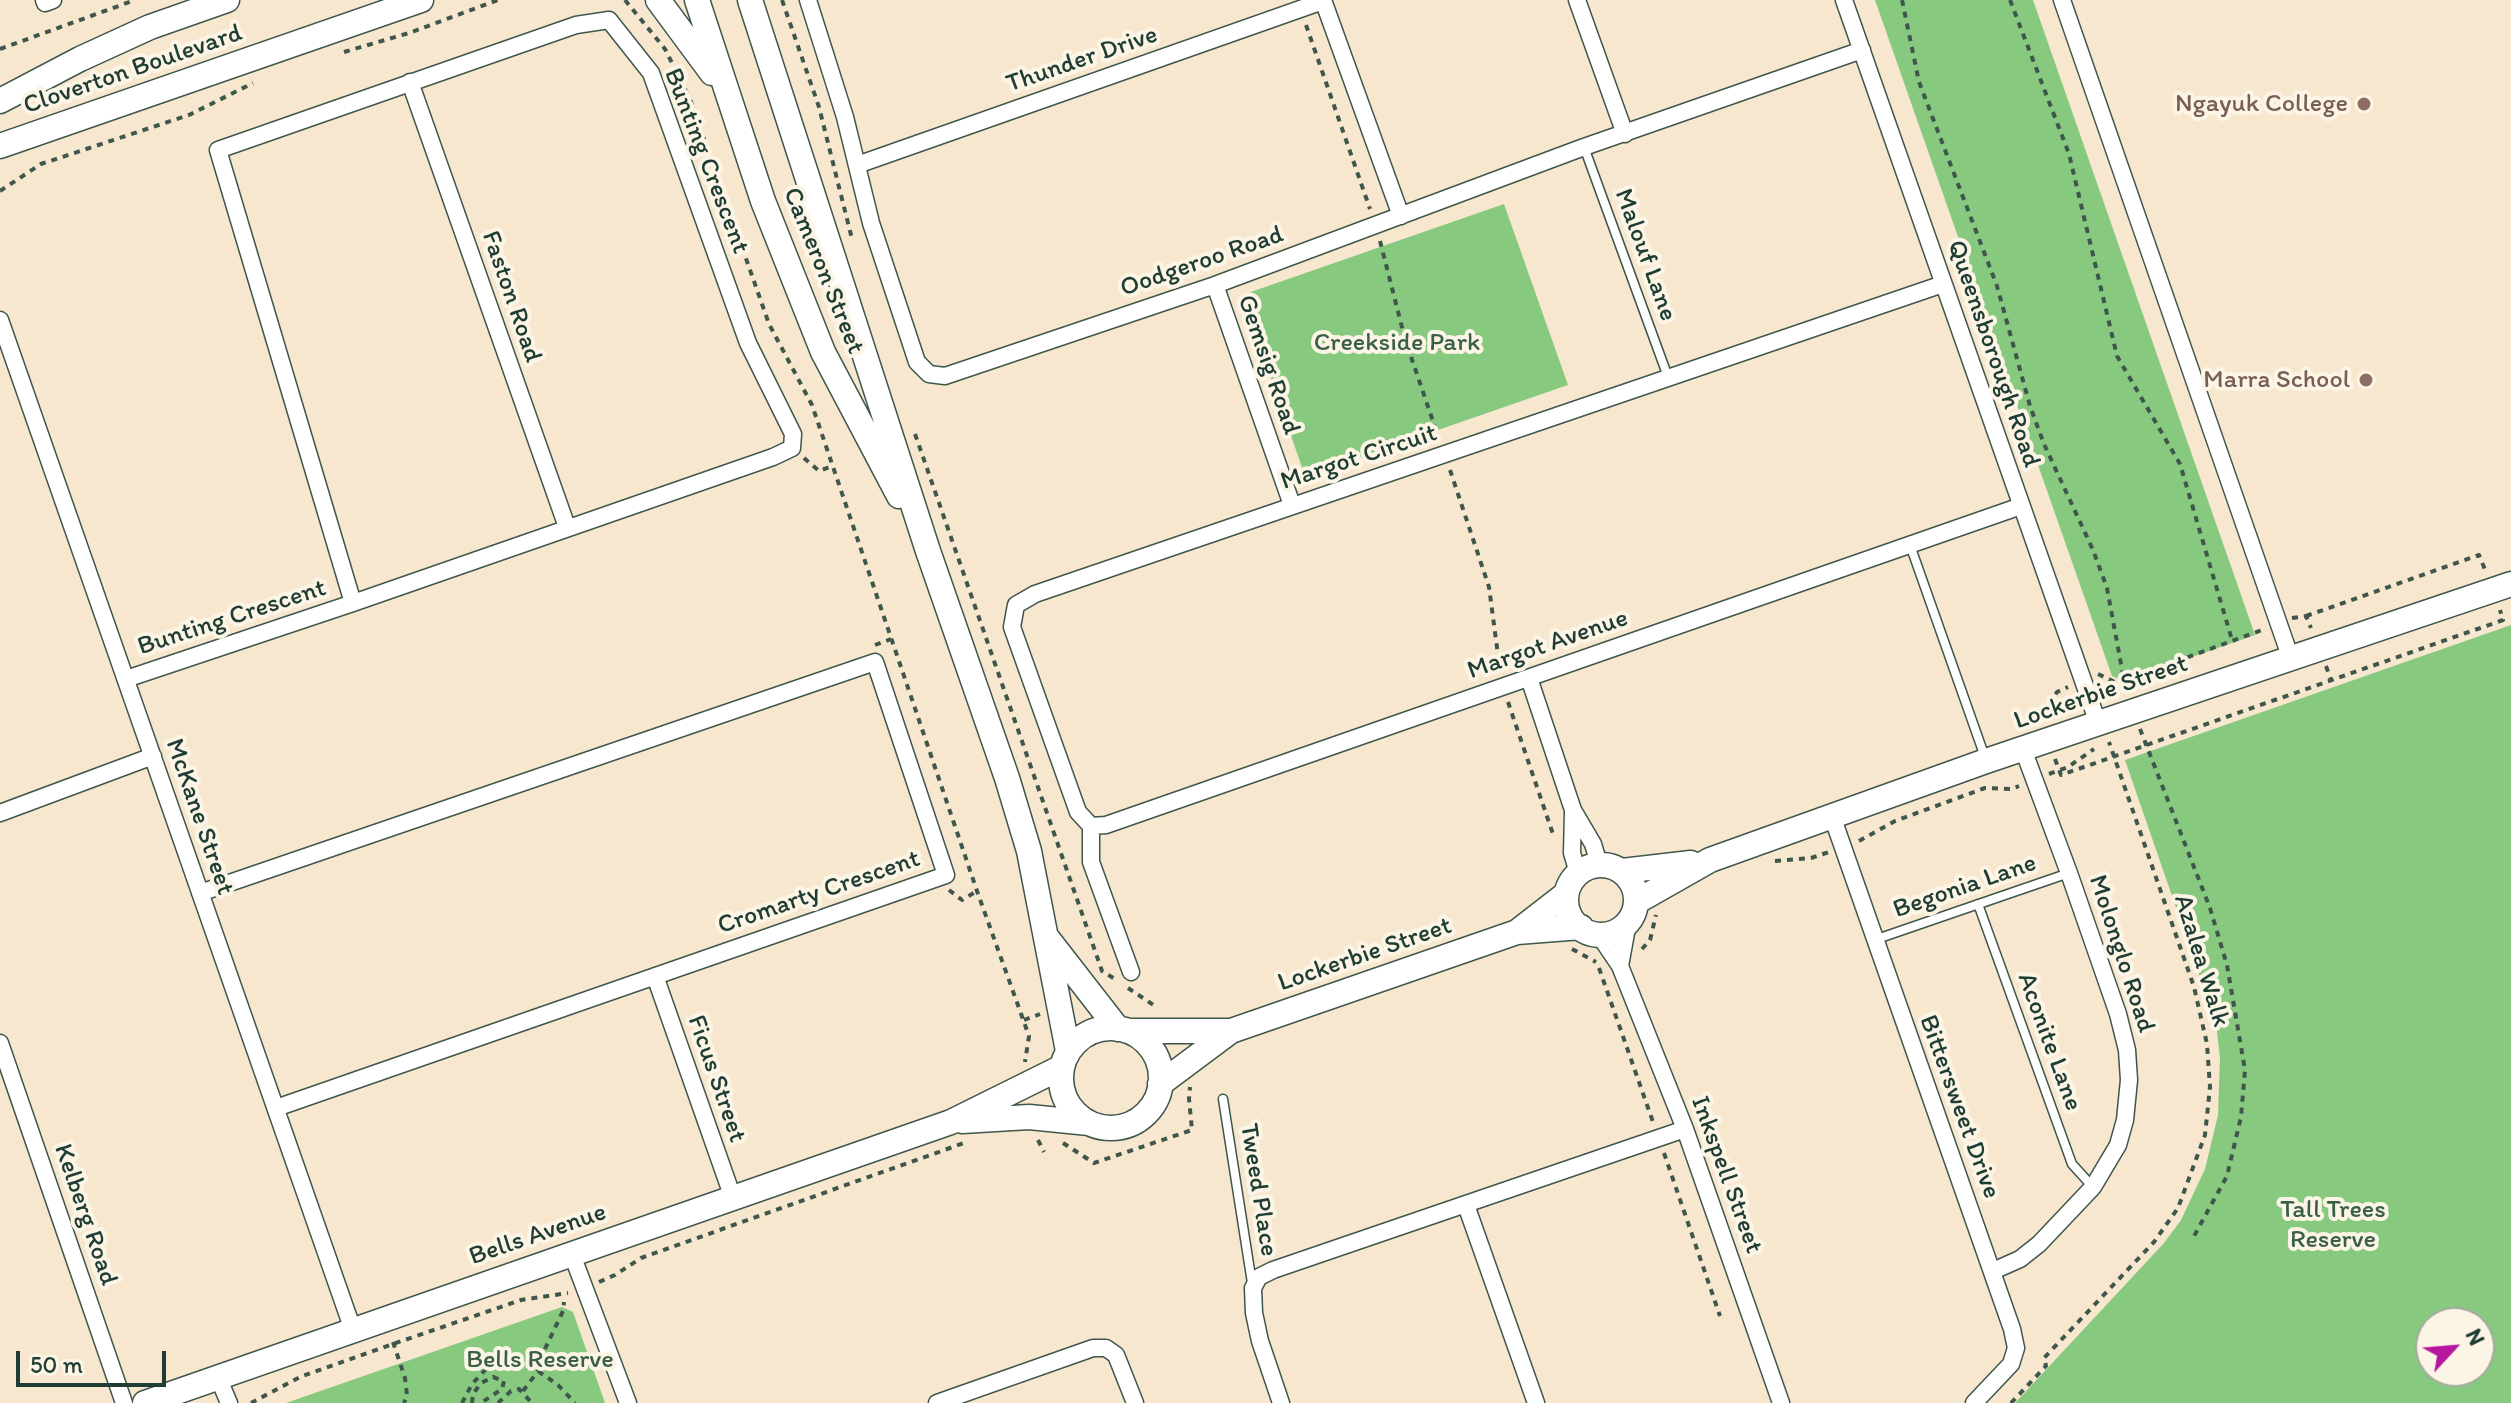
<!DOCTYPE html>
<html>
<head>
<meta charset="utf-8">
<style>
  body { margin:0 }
  #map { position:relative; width:2511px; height:1403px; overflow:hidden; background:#f7e7cf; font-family:Itim,sans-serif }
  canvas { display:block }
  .north { position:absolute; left:2415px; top:1307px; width:80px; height:80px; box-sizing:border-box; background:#fcf5e5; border:2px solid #a4ab9e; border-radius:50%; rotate:64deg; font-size:22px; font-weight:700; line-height:32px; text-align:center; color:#1f3d34 }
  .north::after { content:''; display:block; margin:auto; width:28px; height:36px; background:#b5179e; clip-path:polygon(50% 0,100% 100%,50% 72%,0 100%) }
  .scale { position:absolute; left:16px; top:1351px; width:150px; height:36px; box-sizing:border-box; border:4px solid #1f3d34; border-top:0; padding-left:10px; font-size:24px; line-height:28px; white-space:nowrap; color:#1f3d34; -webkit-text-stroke:6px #fcf5e5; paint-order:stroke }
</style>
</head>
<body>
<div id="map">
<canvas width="2511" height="1403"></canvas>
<div class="north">N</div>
<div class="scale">50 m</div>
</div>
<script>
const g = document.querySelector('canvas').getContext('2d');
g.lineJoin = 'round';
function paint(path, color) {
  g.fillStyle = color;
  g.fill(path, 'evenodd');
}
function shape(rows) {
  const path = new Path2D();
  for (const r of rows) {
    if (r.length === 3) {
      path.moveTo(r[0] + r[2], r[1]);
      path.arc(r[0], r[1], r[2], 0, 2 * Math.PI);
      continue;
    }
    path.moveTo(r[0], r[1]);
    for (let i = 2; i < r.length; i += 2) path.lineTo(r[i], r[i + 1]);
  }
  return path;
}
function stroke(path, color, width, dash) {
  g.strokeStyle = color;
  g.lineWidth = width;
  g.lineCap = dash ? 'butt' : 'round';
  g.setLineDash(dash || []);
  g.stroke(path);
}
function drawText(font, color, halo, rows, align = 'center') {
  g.font = font + ' Itim,sans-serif';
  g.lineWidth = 8;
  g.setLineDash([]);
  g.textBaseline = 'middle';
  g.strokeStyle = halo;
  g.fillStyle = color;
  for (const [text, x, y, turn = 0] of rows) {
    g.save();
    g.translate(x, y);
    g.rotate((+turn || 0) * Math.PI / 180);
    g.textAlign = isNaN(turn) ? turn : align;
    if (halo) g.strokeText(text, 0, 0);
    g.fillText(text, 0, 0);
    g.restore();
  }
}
const green = shape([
  [1875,0,2033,0,2255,635,2123,681,2112,676],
  [1504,204,1568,385,1305,476,1242,295],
  [2511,625,2511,1403,2015,1403,2164,1243,2181,1220,2205,1169,2218,1115,2220,1058,2217,1032,2209,1003,2125,760],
  [2431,1323,2479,1323,2479,1371,2431,1371],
  [562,1307,573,1312,605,1403,286,1403]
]);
const path = shape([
  [625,0,665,49,690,99,769,324,812,405,977,891,1029,1036,1025,1062],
  [782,0,819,107,852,239],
  [1902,0,1919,82,1997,286,2030,406,2044,444,2093,550,2107,588,2126,691],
  [2010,0,2069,154,2117,356,2180,464,2232,640],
  [1306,25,1370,209],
  [0,49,135,0],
  [344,52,409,33,498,0],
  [0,191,41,164,189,115,253,83],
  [1380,241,1405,339,1439,439],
  [915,434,1102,971,1115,979],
  [804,458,819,471,832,466],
  [1450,470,1489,587,1500,670],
  [2306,616,2479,555,2486,572],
  [2292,618,2306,616,2311,628],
  [875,645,891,639],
  [2326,666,2331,680],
  [2098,674,2117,683,2262,630],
  [1508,702,1554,837],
  [2040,721,2037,713,2046,709,2057,692,2068,687],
  [2140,729,2210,908,2227,965,2245,1070,2241,1117,2227,1176,2193,1238],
  [2055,759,2061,775,2503,620,2500,610],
  [2049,774,2068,767,2094,749],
  [1859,841,1895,821,1985,788,2011,789,2019,786],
  [1775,861,1811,858,1829,852],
  [949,890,962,900,977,891],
  [1572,949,1596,962],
  [1642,949,1650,940,1656,915],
  [1599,968,1653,1122],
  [1128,988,1158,1008],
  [1024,1020,1040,1014],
  [1038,1140,1044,1152],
  [1063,1143,1094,1163,1192,1130,1189,1099,1190,1087],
  [1664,1153,1720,1316],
  [599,1282,615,1275,641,1258,964,1143],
  [393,1342,405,1378,407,1395,404,1403],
  [523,1391,538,1371,543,1353,563,1311,564,1302],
  [251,1403,300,1377,393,1344,521,1300,568,1293],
  [462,1403,472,1384,486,1369,502,1364,516,1364,538,1371,558,1385,575,1403],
  [472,1403,473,1394,481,1383,493,1377,504,1381,502,1389,481,1403],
  [498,1403,511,1391,519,1389,532,1403],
  [2011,1403,2046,1366,2044,1358,2154,1242,2178,1208,2205,1135,2210,1087,2207,1044,2194,987,2109,742]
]);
const lane = shape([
  [1584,147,1668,377],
  [1910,545,1986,760],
  [1978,904,2072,1164,2092,1186],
  [1874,940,2069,873],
  [1223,1099,1252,1283]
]);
const street = shape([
  [44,0,45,3,53,0],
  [808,0,845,117,871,223,917,362,929,374,945,376,1215,285,1584,147,1862,50],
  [1323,0,1401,216],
  [1577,0,1625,134],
  [1844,0,2098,723],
  [2062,0,2291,659],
  [410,82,567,527],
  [857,165,1323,1],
  [1215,285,1292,505],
  [0,320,353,1330],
  [1529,678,1573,810,1593,844,1599,864],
  [126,679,353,603,773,457,792,448,793,434,748,343,651,73,609,20,576,25,218,150,353,603],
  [1573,812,1572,853,1578,873],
  [0,813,153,756],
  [1832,816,2012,1329,2016,1348,2011,1364,1974,1403],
  [1091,826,1078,812,1012,627,1016,605,1035,594,1943,284],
  [1091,826,1106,825,2021,506],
  [1091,826,1091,862,1131,972],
  [200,893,875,662,946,875,276,1108],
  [1599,935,1620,966,1685,1129,1781,1403],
  [1620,966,1628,922],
  [655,976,733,1198],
  [0,1043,124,1403],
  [1466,1205,1536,1403],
  [571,1252,628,1403],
  [1993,1271,2020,1259,2039,1244,2093,1187,2118,1145,2125,1120,2129,1080,2127,1050,2118,1014,2069,873,2023,749],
  [218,1377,229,1403],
  [937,1403,1093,1348,1106,1348,1116,1355,1135,1403],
  [1281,1403,1260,1341,1254,1313,1253,1288,1259,1277,1273,1270,1685,1129]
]);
const secondary = shape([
  [658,0,712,73],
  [697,0,763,201,823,352,899,496],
  [750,0,928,551,1007,778,1029,851,1068,1051],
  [0,101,80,59,150,27,227,0],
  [0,146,421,0],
  [1601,900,35],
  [1622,871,1691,863],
  [1636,902,1710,860,1986,761,2511,584],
  [1517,932,1566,894],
  [1048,939,1118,1029],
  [1111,1078,50],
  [1129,1031,1231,1031],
  [1160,1084,1231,1031,1517,932,1581,927],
  [962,1121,1029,1117,1089,1123],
  [145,1403,951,1122,1062,1067]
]);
const markers = [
  [2364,104,8,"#8d6e63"],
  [2366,380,8,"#8d6e63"]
];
const streetNames = [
  ["Thunder Drive",1082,60,-19],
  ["Cloverton Boulevard",133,70,-19],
  ["Bunting Crescent",706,161,69],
  ["Malouf Lane",1645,255,70],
  ["Oodgeroo Road",1202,262,-19],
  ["Cameron Street",823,271,68],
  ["Faston Road",511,297,71],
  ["Queensborough Road",1993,354,71],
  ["Gemsig Road",1268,365,71],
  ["Margot Circuit",1359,458,-18],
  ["Bunting Crescent",232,618,-18],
  ["Margot Avenue",1548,645,-19],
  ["Lockerbie Street",2101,693,-19],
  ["McKane Street",199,817,71],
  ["Begonia Lane",1965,887,-19],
  ["Cromarty Crescent",819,893,-19],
  ["Molonglo Road",2121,954,72],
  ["Lockerbie Street",1365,955,-19],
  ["Azalea Walk",2201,961,73],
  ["Aconite Lane",2049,1042,70],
  ["Ficus Street",716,1079,71],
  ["Bittersweet Drive",1959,1107,70],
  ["Inkspell Street",1726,1175,70],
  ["Tweed Place",1258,1190,81],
  ["Kelberg Road",85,1215,71],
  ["Bells Avenue",538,1235,-19]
];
const educationNames = [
  ["Ngayuk College",2348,104],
  ["Marra School",2350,380]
];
const parkNames = [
  ["Creekside Park",1397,343],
  ["Tall Trees",2333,1210],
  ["Reserve",2333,1240],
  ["Bells Reserve",540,1360]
];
paint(green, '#88c980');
stroke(lane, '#3f564b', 11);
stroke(street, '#3f564b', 19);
stroke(secondary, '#3f564b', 27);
stroke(path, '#3f564b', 4, [6, 6]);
stroke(lane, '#fff', 8);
stroke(street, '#fff', 16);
stroke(secondary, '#fff', 24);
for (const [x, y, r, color] of markers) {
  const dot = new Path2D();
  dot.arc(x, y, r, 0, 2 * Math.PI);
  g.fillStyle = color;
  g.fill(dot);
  stroke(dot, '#fcf5e5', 3);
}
drawText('26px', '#1f3d34', '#fcf5e5', streetNames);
drawText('26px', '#785e54', '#fcf5e5', educationNames, 'right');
drawText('26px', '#396047', '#fcf5e5', parkNames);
</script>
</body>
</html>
